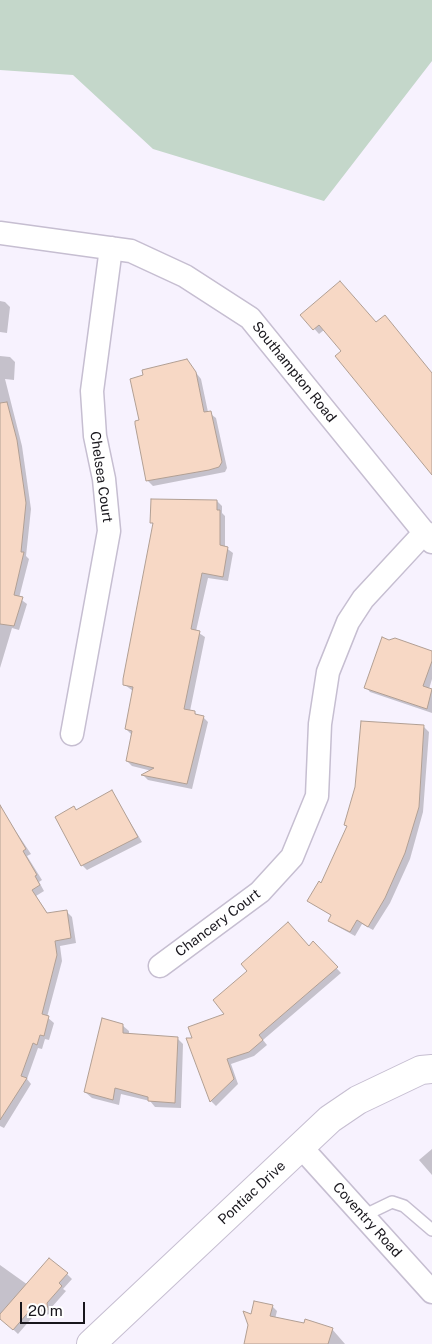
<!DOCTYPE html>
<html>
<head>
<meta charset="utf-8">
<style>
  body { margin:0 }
  #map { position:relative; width:432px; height:1344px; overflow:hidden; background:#f7f2fe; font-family:"Public Sans",sans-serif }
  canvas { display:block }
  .scale { position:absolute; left:20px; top:1302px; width:65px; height:22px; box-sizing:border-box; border:2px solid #18161c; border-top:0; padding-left:6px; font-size:15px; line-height:18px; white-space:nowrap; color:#18161c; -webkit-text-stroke:4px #fff; paint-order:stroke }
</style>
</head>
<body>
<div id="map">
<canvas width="432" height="1344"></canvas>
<div class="scale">20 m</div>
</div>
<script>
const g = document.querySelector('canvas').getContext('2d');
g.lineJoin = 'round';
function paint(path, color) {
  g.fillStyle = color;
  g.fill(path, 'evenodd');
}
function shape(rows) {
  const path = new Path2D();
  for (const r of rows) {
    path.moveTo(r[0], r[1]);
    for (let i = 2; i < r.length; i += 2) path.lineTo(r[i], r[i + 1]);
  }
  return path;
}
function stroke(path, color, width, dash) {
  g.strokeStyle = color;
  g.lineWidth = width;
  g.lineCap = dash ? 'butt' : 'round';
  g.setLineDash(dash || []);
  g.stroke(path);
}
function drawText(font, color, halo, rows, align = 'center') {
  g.font = font + ' "Public Sans",sans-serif';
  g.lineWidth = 4;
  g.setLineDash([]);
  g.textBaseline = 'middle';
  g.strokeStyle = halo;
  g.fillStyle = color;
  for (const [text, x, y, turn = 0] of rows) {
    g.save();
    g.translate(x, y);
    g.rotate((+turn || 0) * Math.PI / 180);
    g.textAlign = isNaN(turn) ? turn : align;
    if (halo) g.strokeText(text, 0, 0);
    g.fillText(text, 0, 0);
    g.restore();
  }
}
const green = shape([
  [0,0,432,0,432,61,324,201,153,149,73,75,0,70]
]);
const shadow = shape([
  [0,301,5,302,10,307,7,333,0,332],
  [302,315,377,324,432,374,432,473,343,351,324,330,319,334],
  [0,356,10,357,15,362,14,380,5,379,22,446,31,509,26,556,29,559,19,598,27,604,19,630,12,628,0,668],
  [186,360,201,379,208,412,216,418,227,468,225,472,153,486,147,480,140,421],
  [217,501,222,506,222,513,225,516,225,547,233,553,228,581,208,578,196,631,205,637,190,711,203,717,208,722,192,789,148,780,143,775,152,771,132,766,127,761,131,734,126,729,133,691,125,685,154,525,152,523],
  [432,652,432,679,429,689,432,690,432,713,370,692,366,687],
  [424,727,429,732,423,812,410,859,390,903,373,930,362,924,355,936,335,925,330,920,332,916,309,901,322,885,348,827,346,825,356,788],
  [112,792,142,842,87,870,82,865,76,811],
  [11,824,31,854,27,856,42,880,39,882,44,891,36,896,48,914,67,912,72,917,76,943,60,946,62,961,47,1017,54,1023,49,1040,45,1039,42,1049,38,1048,27,1079,31,1084,4,1128,0,1126,0,831],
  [313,943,341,973,263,1040,267,1045,254,1056,231,1064,238,1084,216,1106,211,1101,194,1039],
  [122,1025,129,1031,129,1035,177,1038,183,1044,181,1108,155,1107,150,1101,121,1094,119,1105,92,1098,85,1092],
  [432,1149,432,1175,419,1160],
  [0,1265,28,1285,67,1274,72,1279,63,1289,66,1291,51,1308,52,1314,40,1315,37,1312,18,1334,0,1317],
  [272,1306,277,1311,275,1319,332,1329,345,1344,246,1344,252,1316]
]);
const building = shape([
  [340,281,376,322,385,315,432,373,432,475,335,356,341,351,319,325,313,330,300,315,340,281],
  [187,359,196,372,204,412,211,411,222,462,219,467,209,470,146,481,135,424,135,421,139,420,130,379,143,375,142,370,187,359],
  [7,402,17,440,26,503,21,552,24,552,14,595,23,597,14,626,0,624,0,403,7,402],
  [151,499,217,500,217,510,220,510,220,545,228,547,223,577,202,573,191,629,200,631,184,709,195,711,195,714,204,716,187,784,141,775,154,768,126,761,132,731,125,729,133,687,123,685,123,679,153,523,150,523,151,499],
  [382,637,389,640,395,638,432,651,432,661,423,686,432,689,427,709,364,688,382,637],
  [361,721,424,725,419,807,405,853,385,898,368,927,357,920,350,932,328,921,331,915,307,901,319,881,321,883,347,826,344,825,355,787,361,721],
  [112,790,138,837,81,866,55,817,74,806,76,810,112,790],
  [0,805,26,849,23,851,37,875,35,876,40,885,32,890,47,913,67,910,71,938,55,941,57,955,42,1014,49,1016,44,1036,40,1035,37,1045,33,1043,21,1076,27,1078,0,1120,0,805],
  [288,922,309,946,313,941,338,967,259,1035,263,1040,249,1052,227,1059,234,1079,210,1102,186,1038,192,1038,188,1027,224,1014,213,1000,247,971,241,964,288,922],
  [102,1018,123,1024,123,1033,178,1037,175,1103,148,1101,148,1097,115,1088,113,1100,84,1092,102,1018],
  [49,1258,68,1273,59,1283,62,1286,47,1303,48,1310,34,1310,32,1308,13,1330,0,1319,0,1314,49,1258],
  [254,1301,273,1305,270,1316,304,1323,305,1319,333,1328,328,1344,244,1344,248,1325,243,1311,251,1314,254,1301]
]);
const lane = shape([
  [363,1216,392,1202,404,1206,432,1230]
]);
const street = shape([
  [0,233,131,251,185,276,250,318,432,542],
  [72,734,109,531,104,479,95,436,92,391,111,248],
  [160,966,260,892,292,857,317,796,320,724,328,672,348,622,363,599,425,532],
  [301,1147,432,1292]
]);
const secondary = shape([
  [91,1344,330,1119,358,1100,421,1070,432,1069]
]);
const streetNames = [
  ["Southampton Road",294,372,51],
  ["Chelsea Court",101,477,82],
  ["Chancery Court",218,923,-37],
  ["Pontiac Drive",252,1193,-43],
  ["Coventry Road",367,1220,48]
];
paint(green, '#c4d7ca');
paint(shadow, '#0003');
paint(building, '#f7d8c5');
stroke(building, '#b19f94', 1);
stroke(lane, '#c6bed1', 14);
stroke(street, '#c6bed1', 25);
stroke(secondary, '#c6bed1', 30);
stroke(lane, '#fff', 11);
stroke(street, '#fff', 22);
stroke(secondary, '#fff', 28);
drawText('14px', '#18161c', '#fff', streetNames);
</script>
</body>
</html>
